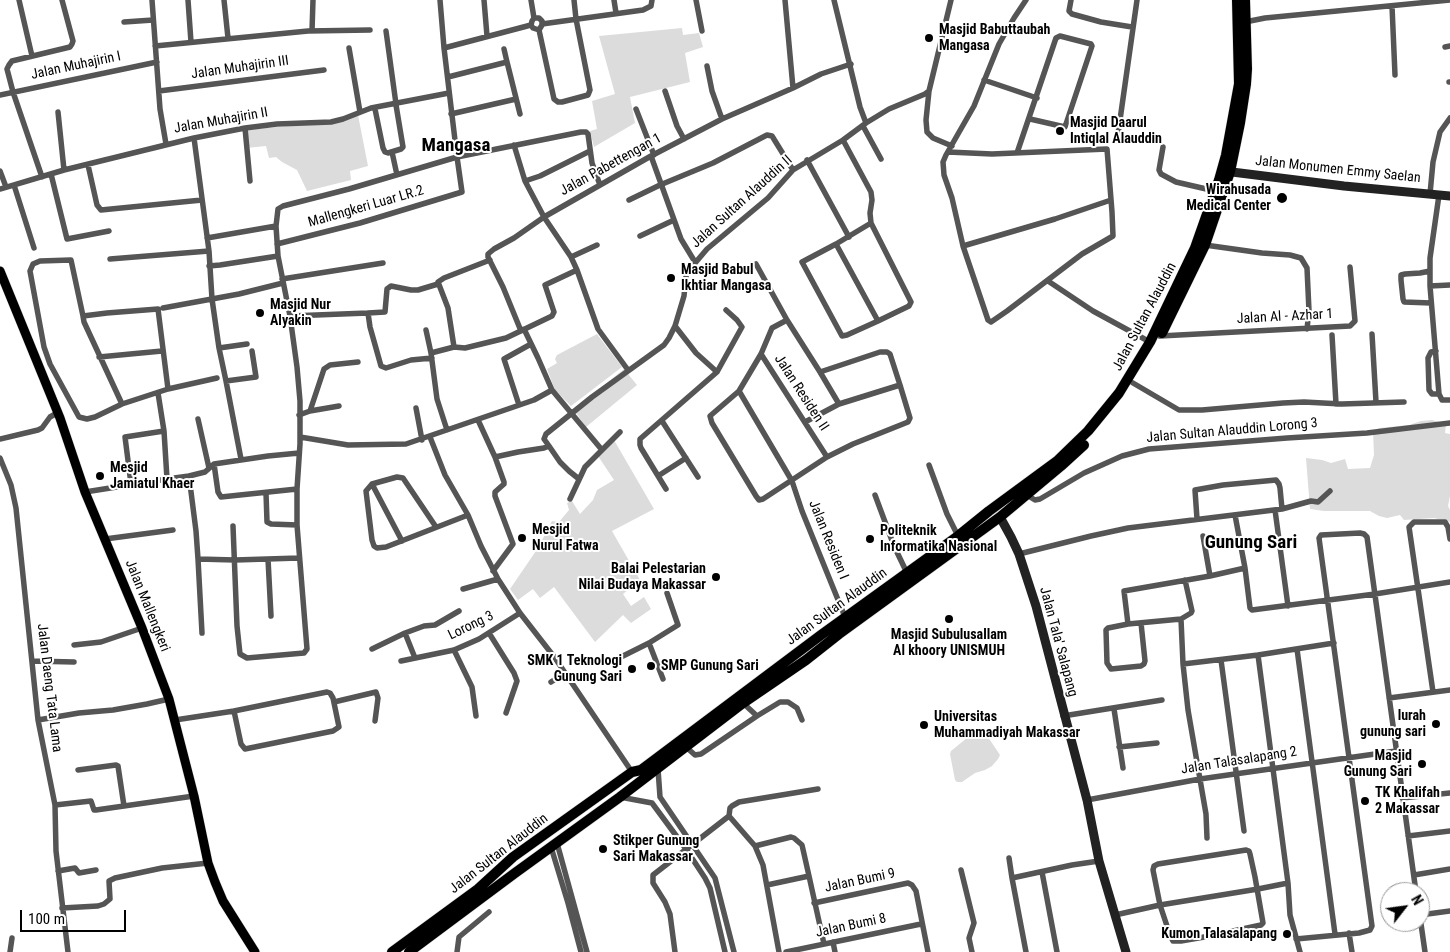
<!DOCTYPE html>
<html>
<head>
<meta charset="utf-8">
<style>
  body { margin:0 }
  #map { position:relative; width:1450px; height:952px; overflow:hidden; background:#fff; font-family:"Roboto Condensed",sans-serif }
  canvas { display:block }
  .north { position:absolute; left:1380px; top:882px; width:50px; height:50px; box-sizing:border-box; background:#fff; border:1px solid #999; border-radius:50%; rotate:60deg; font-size:14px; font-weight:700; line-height:20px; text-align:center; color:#000 }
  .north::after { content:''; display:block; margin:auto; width:18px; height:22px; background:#000; clip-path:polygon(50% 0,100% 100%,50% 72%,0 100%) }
  .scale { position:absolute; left:20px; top:910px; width:106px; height:22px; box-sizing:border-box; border:2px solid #000; border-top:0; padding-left:6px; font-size:15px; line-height:18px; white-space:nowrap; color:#000; -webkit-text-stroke:4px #fff; paint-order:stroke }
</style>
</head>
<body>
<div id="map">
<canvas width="1450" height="952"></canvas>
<div class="north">N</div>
<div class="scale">100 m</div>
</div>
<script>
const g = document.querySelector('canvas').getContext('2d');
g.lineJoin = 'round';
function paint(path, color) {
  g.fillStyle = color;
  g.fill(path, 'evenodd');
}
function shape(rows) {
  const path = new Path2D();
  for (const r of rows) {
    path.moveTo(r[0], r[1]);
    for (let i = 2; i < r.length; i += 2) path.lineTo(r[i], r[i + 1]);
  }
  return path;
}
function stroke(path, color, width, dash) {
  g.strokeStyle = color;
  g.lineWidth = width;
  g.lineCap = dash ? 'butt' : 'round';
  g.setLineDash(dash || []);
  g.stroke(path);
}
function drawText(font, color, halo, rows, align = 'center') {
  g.font = font + ' "Roboto Condensed",sans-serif';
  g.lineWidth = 4;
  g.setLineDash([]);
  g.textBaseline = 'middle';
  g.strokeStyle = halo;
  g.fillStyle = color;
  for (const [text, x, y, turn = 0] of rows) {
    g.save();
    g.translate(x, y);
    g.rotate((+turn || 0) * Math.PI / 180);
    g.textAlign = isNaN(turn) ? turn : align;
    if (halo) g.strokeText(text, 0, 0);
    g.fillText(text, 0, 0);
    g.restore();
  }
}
const green = shape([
  [682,28,683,35,699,33,703,47,685,53,690,82,630,97,635,123,594,147,590,131,597,129,592,101,615,94,599,36],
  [358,115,368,166,350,171,351,180,307,191,297,170,282,162,276,157,269,158,266,146,246,148,244,130,300,125],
  [597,334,622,367,571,406,555,390,547,369,557,363,555,359,557,355],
  [624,369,637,385,586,427,574,410],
  [1432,420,1446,424,1445,433,1450,434,1450,496,1448,506,1450,510,1450,522,1434,518,1404,520,1400,515,1387,518,1379,516,1370,511,1324,511,1310,509,1306,458,1322,460,1331,463,1345,459,1348,469,1370,468,1374,455,1373,431,1379,428,1409,425,1421,421],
  [614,440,654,509,612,531,640,580,623,594,631,606,644,597,651,609,631,623,623,615,595,642,554,587,540,598,533,589,518,600,510,589,538,548,552,521,559,522,569,510,567,503,572,501,580,514,593,500,597,490,614,480,598,456],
  [978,731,985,736,990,740,1000,755,998,759,992,766,985,770,975,773,962,782,957,782,955,780,950,754,951,751,973,733]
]);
const street = shape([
  [19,0,32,56],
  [152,0,160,109,166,144],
  [188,0,191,42],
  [224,0,228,38],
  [484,0,487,36],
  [531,0,534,18,532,21,531,25,533,28,539,30,542,25,542,21,539,18,534,18],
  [614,0,616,13],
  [696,0,702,31],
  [785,0,793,88],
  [834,0,860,107,866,123],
  [1071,0,1069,11,1072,14,1101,22,1132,27],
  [1392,6,1395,75],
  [124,22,153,20],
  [1245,22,1265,18,1450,0],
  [542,24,643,10,651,6,652,0],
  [539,30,554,99,558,102,562,102,588,95,590,90,576,19,574,0],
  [312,31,313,0],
  [386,31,396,104],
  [155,46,308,31,370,30],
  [1445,47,1450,46],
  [349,48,360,112],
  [444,48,531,25],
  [504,49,507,62],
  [707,66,712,91,722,119],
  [448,77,507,62,520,114],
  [984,80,1037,98],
  [1449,82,1450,82],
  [159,91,324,70],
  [665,91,677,126,684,139],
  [929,91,926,120,927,132,933,138,952,146],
  [0,95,157,62],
  [375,109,383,148,385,152,388,153,401,149,403,147,396,105],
  [636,109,654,155],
  [58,112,64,170],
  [451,114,516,99],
  [863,126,881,159],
  [245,128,250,181],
  [194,138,209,251,212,299,219,348,226,381,256,377,252,351],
  [843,140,871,192,872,200,870,213,871,223],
  [1117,141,1137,0],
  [514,145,525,181,544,217,514,238,494,249,488,254,488,257,503,287,521,331],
  [1163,147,1159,170,1161,174,1176,182,1215,191],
  [392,152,397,175],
  [948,152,992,154,1107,149,1112,212,1113,236,1082,254,1007,311,991,322,988,320,963,246,952,198,944,175,943,162,946,155,974,106,999,44,1014,18,1026,0],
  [1017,153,1056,38,1060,36,1091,44,1092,46,1065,127,1030,119],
  [651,156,681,239,695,262],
  [807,160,849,237],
  [88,165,97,205,101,210,202,200],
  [0,171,6,187],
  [51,174,67,239,109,231],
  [42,177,13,92,7,69,9,65,12,61,70,47,72,44,73,41,62,0],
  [525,181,540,176,590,151],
  [14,185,34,248],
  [0,189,64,170,194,138,245,128,277,124,331,122,343,119,371,108,449,93],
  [1430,194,1433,162,1440,132,1450,118],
  [1439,195,1430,258,1430,286,1439,394,1442,400,1450,400],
  [629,200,660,185,713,163,767,135,772,136,793,170],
  [640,236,674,220],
  [207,238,276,226],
  [277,244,360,223,462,192,457,157,581,132,586,132,588,134,592,163,600,185],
  [836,244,802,262,842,336,847,335,878,321,909,306,911,302,871,223,836,244,878,321],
  [1205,245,1262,253,1290,255,1301,258,1307,268,1309,311,1307,329],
  [963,246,1055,219,1111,200],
  [571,257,597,245],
  [110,259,209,251],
  [756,264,787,320],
  [209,266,220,265,278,256],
  [1430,271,1420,273,1405,274,1401,275,1401,280,1403,299,1404,302,1431,303],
  [282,279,383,263],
  [1048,281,1093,311,1150,342],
  [1430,286,1450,285],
  [163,308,239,294,283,283],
  [368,313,385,312,387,289,391,286,411,290,418,290,438,284],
  [83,316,71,260,40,261,33,264,30,271,44,347,50,364,79,417,87,419,95,417,122,404],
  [290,316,368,313,370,327,381,366,386,368,411,360,432,358],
  [675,326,696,353,717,372],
  [524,329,538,358,552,390,602,450,585,467,570,499],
  [426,330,431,353],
  [1372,334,1376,402],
  [1332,335,1336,404],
  [1160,336,1350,326,1355,321,1350,267],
  [454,347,448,308,438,282,444,278,490,260],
  [219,348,247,344],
  [1436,351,1431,352,1428,358,1429,390,1432,394,1439,394],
  [761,354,827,457],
  [99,357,162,351],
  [628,370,598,329,577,270,571,257,544,217,651,156,722,119,793,88,821,74,851,64],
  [820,372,787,320,772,328,761,354,739,391,710,416,712,423,756,496,759,500,763,499,827,457,853,444,908,422,910,418,900,385],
  [226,381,241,459],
  [1133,383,1179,410,1202,410,1283,403,1304,402,1342,404,1404,402],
  [168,389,158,309,107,313,83,316,84,322,122,404,168,389,217,378],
  [739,391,792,481,802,511,845,617],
  [519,405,504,359,531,344],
  [416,408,422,440],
  [310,411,324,369,330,365,358,362],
  [299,415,310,411,339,406],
  [198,419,209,468],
  [478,420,495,457,518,452,544,448,549,446,544,439,546,434,592,397,664,345,669,338,675,326,684,296,686,276,690,269,707,249,768,198,793,170,843,140,866,123,889,109,925,94,929,91,951,0],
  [662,421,698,477],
  [805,422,839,404,900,385,890,354,887,352,880,352,820,372,839,404],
  [447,430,437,399,431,353,454,347,465,348,506,338,552,316,554,312,545,285,577,270],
  [300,437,348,445,406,444,534,400,552,390],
  [430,437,445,475,468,515,481,546,498,579,520,613,555,658,632,772],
  [0,439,38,430,42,428,50,417,57,413],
  [549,446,560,462,569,471,579,479],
  [602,450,620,432],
  [0,458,11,485,16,508,38,720,55,805,56,851,68,952],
  [214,464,218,492,221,497,297,489],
  [929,465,947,514,958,536],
  [189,476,205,472,214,464,268,456,299,453],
  [658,476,686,458],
  [167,479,189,476,196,531,198,559,235,560,299,558],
  [131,484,125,437,164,431],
  [372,484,402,541],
  [666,489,641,448,640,445,640,439,717,372,742,327,737,320,726,310],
  [85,492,167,479,164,431,158,393],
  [266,493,267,522,271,524,297,525],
  [875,495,894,546,907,573],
  [1027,495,1035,500,1040,499,1084,473,1122,456,1149,449,1287,438,1367,433,1450,423],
  [1275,510,1288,606],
  [1235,515,1245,568,1250,608,1252,610,1375,594,1450,582],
  [1197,519,1195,490,1223,485,1276,480,1279,484,1280,488,1282,509],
  [233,526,237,626,240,654,247,658,304,653,307,649,297,525,297,489,300,444,300,401,297,367,290,316,278,256,276,226,278,209,283,206,349,189,457,157,444,48,440,0],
  [436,527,403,478,397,477,372,484,366,491,372,540,374,546,377,548,386,547,468,515],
  [1203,536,1210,576],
  [105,539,173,530],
  [1019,554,1091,536,1128,528,1282,509,1311,501,1318,502,1330,491],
  [198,559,202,633],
  [268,559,271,616],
  [493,571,513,544,495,496,495,492,504,484,504,482,495,457],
  [463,589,498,579],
  [1181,619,1183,664,1188,710,1206,814,1207,838],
  [1141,623,1145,661,1144,664,1141,666,1111,669,1107,663,1106,630,1108,628,1128,624,1181,619,1191,613,1192,611,1185,580],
  [1128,624,1124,591,1210,576,1245,568],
  [489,633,514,673,517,681,506,713],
  [649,643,663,679],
  [74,645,101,642,142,628],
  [372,649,405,633],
  [1297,649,1335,934],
  [454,650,472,687,476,716],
  [621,657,649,643,678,625,667,593],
  [415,658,405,633,424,626,435,625,459,611],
  [1221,660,1244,831],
  [32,661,74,662],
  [401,661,454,650,479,639,520,613],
  [1183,664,1258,655],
  [551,682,565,673],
  [1433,692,1409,527,1414,522,1445,522,1448,527,1450,539],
  [1389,698,1450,690],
  [334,702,376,692,378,698,375,721],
  [743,703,757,716,780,702,788,702,797,708,802,720],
  [1114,709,1123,768],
  [1063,716,1162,700],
  [38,720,79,713,113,710,147,704,169,699],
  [175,720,234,711,327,692,330,693,333,698,339,727,333,731,245,749,241,744,234,711],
  [686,747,695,755,701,754,757,716],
  [1119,747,1157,743],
  [658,769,660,797,715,878,734,952],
  [78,770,116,765,118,766,124,806],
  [620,797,652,803,686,849,705,878,710,888,725,952],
  [1402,798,1450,793],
  [1087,800,1200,779,1396,751],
  [55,805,91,801,94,810,96,810,194,796],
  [1408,836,1450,831],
  [557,843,587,952],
  [755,846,791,837,794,838,802,845,809,876],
  [551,847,568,903,581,952],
  [1246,850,1249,851,1250,854,1255,877,1263,923,1261,925,1210,936,1181,941,1173,941,1170,935,1160,905,1153,870,1154,866,1158,864,1246,850],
  [1009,858,1012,878],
  [961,870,974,923,969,938,972,952],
  [58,871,75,868,79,873,96,870],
  [1042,872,1057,952],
  [1414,875,1450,869],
  [1288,883,1258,655,1334,643],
  [767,885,809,876,824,944],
  [814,903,908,883,912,885,916,891,928,952],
  [62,908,98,906,104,904,110,899,109,881,115,878,162,868,208,863],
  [1115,915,1160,905,1258,889,1288,883,1290,915,1300,952],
  [1420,915,1450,911],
  [1420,917,1425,952],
  [1349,933,1352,952],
  [1296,939,1359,933,1370,930,1372,926,1319,538,1321,535,1360,533,1364,534,1367,537,1416,892],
  [833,942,835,952],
  [10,952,12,938],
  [457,952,459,937,489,912],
  [675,952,670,914,665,902,653,883,653,875,729,816],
  [779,952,763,865,755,846,729,816,730,808,732,806,739,802,818,789],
  [786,952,921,924],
  [1026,952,1012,878,1072,865,1099,861]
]);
const secondary = shape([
  [1224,171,1344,186,1450,196],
  [1000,517,1011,537,1019,554,1036,606,1087,800,1099,861,1126,952]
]);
const primary = shape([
  [0,271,60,418,85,492,142,628,169,699,194,796,208,863,215,882,223,901,255,952]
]);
const highway = shape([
  [1162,333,1205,245,1230,172,1240,123,1246,84,1247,69,1245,0],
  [392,952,478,889,513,857,632,772,641,770,821,635,958,536,989,511,1057,461,1088,431,1119,393,1150,342,1195,248,1219,180,1226,155,1239,84,1237,0],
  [409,952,515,873,620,797,743,703,806,660,839,634,1000,517,1061,466,1084,445]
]);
const markers = [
  [929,38,5,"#000"],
  [1060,131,5,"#000"],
  [1282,198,6,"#000"],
  [671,278,5,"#000"],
  [260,313,5,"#000"],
  [100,476,5,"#000"],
  [522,538,5,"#000"],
  [870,539,5,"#000"],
  [716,577,5,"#000"],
  [949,619,5,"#000"],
  [651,666,5,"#000"],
  [632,669,5,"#000"],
  [1436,724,5,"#000"],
  [924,725,5,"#000"],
  [1422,764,5,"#000"],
  [1365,801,5,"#000"],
  [603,849,5,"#000"],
  [1287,934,5,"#000"]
];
const poiNames = [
  ["Masjid Babuttaubah",939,30],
  ["Mangasa",939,46],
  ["Masjid Daarul",1070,123],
  ["Intiqlal Alauddin",1070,139],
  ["Wirahusada",1271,190,"right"],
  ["Medical Center",1271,206,"right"],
  ["Masjid Babul",681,270],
  ["Ikhtiar Mangasa",681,286],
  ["Masjid Nur",270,305],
  ["Alyakin",270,321],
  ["Mesjid",110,468],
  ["Jamiatul Khaer",110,484],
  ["Mesjid",532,530],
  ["Nurul Fatwa",532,546],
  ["Politeknik",880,531],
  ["Informatika Nasional",880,547],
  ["Balai Pelestarian",706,569,"right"],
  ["Nilai Budaya Makassar",706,585,"right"],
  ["Masjid Subulusallam",949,635,"center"],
  ["Al khoory UNISMUH",949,651,"center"],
  ["SMK 1 Teknologi",622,661,"right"],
  ["Gunung Sari",622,677,"right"],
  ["SMP Gunung Sari",661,666],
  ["lurah",1426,716,"right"],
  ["gunung sari",1426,732,"right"],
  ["Universitas",934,717],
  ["Muhammadiyah Makassar",934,733],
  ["Masjid",1412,756,"right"],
  ["Gunung Sari",1412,772,"right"],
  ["TK Khalifah",1375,793],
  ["2 Makassar",1375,809],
  ["Stikper Gunung",613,841],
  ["Sari Makassar",613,857],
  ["Kumon Talasalapang",1277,934,"right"]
];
const streetNames = [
  ["Jalan Muhajirin I",76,66,-12],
  ["Jalan Muhajirin III",240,68,-8],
  ["Jalan Muhajirin II",221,121,-10],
  ["Jalan Pabettengan 1",611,165,-29],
  ["Jalan Monumen Emmy Saelan",1338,170,6],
  ["Jalan Sultan Alauddin II",742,202,-42],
  ["Mallengkeri Luar LR.2",366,207,-16],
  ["Jalan Sultan Alauddin",1145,317,-62],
  ["Jalan Al - Azhar 1",1285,317,-3],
  ["Jalan Residen II",801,393,57],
  ["Jalan Sultan Alauddin Lorong 3",1232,431,-5],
  ["Jalan Residen I",828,540,68],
  ["Jalan Mallengkeri",147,606,68],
  ["Jalan Sultan Alauddin",837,607,-36],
  ["Lorong 3",471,626,-26],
  ["Jalan Tala' Salapang",1058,642,75],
  ["Jalan Daeng Tata Lama",49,688,83],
  ["Jalan Talasalapang 2",1239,761,-9],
  ["Jalan Sultan Alauddin",499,854,-38],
  ["Jalan Bumi 9",860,881,-12],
  ["Jalan Bumi 8",851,926,-12]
];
const districtNames = [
  ["Mangasa",456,146],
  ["Gunung Sari",1251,543]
];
paint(green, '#dcdcdc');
stroke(primary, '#dbdbdb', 10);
stroke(highway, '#dbdbdb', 11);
stroke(street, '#555', 5.5);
stroke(secondary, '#222', 9);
stroke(primary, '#000', 9);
stroke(highway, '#000', 10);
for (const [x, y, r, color] of markers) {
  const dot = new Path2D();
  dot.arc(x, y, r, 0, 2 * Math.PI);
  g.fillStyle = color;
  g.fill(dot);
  stroke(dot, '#fff', 2);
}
drawText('bold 14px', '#000', '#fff', poiNames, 'left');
drawText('14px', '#000', '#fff', streetNames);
drawText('bold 19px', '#000', '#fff', districtNames);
</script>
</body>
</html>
